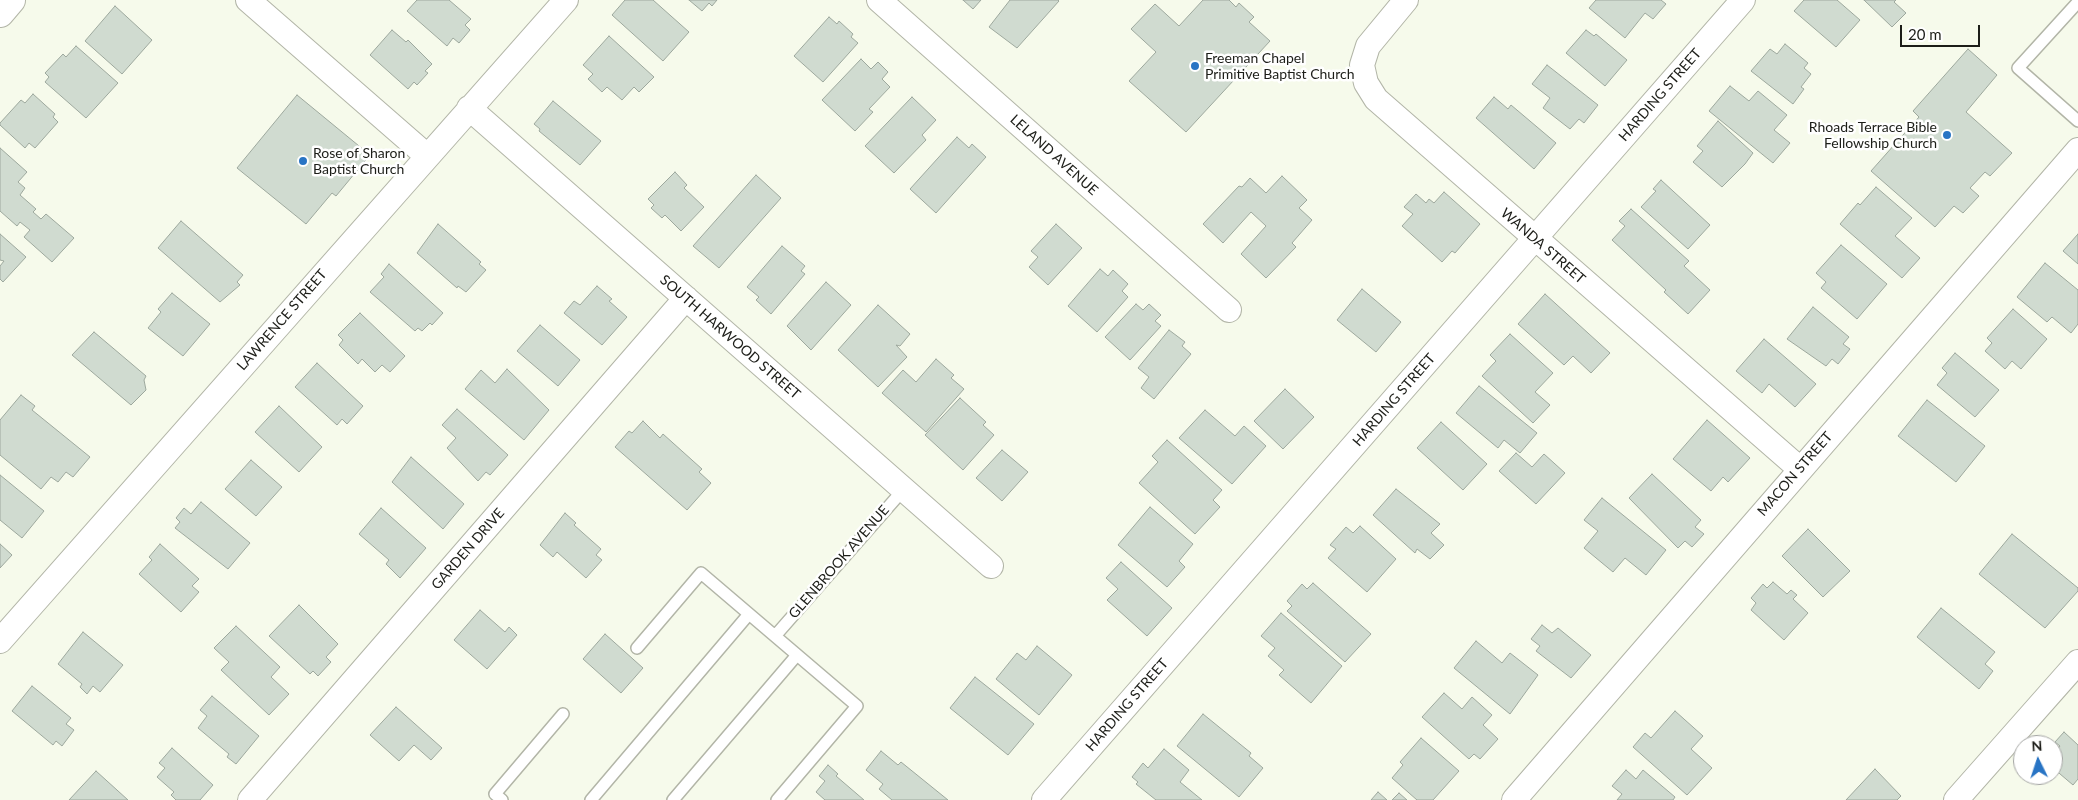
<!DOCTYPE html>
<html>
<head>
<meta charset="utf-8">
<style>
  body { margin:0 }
  #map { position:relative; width:2078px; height:800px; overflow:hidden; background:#f6faeb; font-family:Lato,sans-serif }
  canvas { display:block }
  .north { position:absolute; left:2013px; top:735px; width:50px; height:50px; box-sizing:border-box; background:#fff; border:1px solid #a4a5a3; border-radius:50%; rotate:356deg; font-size:14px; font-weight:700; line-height:20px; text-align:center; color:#1c1d18 }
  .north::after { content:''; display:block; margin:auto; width:18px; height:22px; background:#2874c4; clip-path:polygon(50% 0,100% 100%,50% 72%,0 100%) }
  .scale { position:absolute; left:1900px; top:25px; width:80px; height:22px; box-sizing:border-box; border:2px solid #1c1d18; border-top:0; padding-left:6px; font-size:15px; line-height:18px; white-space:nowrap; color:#1c1d18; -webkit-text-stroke:4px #fff; paint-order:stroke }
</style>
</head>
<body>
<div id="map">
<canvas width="2078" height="800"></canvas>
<div class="north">N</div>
<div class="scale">20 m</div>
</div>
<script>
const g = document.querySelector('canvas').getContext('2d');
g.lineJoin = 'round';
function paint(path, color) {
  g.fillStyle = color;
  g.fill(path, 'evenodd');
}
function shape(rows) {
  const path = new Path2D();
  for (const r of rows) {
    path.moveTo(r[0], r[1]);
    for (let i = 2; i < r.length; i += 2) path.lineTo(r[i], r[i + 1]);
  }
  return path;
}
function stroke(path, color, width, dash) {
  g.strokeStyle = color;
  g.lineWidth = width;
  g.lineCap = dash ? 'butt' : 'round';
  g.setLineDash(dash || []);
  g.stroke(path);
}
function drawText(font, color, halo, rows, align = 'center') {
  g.font = font + ' Lato,sans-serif';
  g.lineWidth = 5;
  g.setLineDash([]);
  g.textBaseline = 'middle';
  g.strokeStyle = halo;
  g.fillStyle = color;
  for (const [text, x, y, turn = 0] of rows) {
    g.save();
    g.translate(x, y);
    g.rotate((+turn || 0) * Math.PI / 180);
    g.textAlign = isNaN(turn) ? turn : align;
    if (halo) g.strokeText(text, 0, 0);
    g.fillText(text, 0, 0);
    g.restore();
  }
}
const building = shape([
  [417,0,449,0,471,19,465,25,470,30,459,43,453,38,447,46,407,11,417,0],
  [625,0,653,0,689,32,663,61,612,15,625,0],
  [689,0,717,0,712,6,709,3,702,11,689,0],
  [963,0,981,0,973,9,963,0],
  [1010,0,1058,0,1059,1,1017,48,989,27,1010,0],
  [1203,0,1229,0,1236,7,1239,3,1254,17,1249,22,1270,41,1186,132,1129,81,1156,52,1131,29,1155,4,1179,26,1203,0],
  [1596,0,1661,0,1666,4,1653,19,1645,13,1625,38,1589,8,1596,0],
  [1804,0,1837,0,1860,20,1836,47,1794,11,1804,0],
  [1864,0,1896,0,1894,2,1906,13,1892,27,1864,0],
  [115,6,152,40,122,74,85,41,115,6],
  [829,17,837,24,839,21,853,34,851,37,858,43,823,82,794,56,829,17],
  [392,30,406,42,408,40,432,64,425,71,428,73,417,85,414,82,408,89,370,55,392,30],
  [1586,30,1594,36,1596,34,1627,60,1605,86,1566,53,1586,30],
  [609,36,654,77,639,92,634,87,622,100,607,87,602,92,588,79,593,74,583,65,609,36],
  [1785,44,1808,63,1804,68,1811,74,1801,87,1804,89,1793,104,1751,71,1770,49,1777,54,1785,44],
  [76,46,118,83,86,118,45,82,49,77,45,73,63,54,66,57,76,46],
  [1968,49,1997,75,1966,112,2012,153,1990,176,1985,172,1970,188,1979,196,1963,213,1954,206,1935,227,1871,171,1919,117,1913,111,1968,49],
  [861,59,871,69,878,62,888,72,882,79,890,87,869,109,873,112,855,131,822,100,861,59],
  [1547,65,1598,105,1584,123,1579,119,1570,129,1543,108,1550,98,1532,84,1547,65],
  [1730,86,1749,101,1758,91,1787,115,1774,130,1790,143,1773,163,1709,111,1730,86],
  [33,94,55,114,53,117,58,122,35,148,29,143,25,148,0,125,0,123,21,100,25,103,33,94],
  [297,95,370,155,336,196,332,193,306,224,237,168,297,95],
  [912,97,936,120,922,135,926,140,894,173,865,146,912,97],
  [1494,97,1508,109,1511,105,1556,143,1534,169,1476,118,1494,97],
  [553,101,601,141,580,165,539,131,540,129,534,124,553,101],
  [1718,121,1753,153,1745,164,1722,187,1693,162,1703,151,1697,146,1718,121],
  [957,137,969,148,972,144,986,157,936,213,910,189,957,137],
  [0,148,27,172,18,182,25,188,20,195,36,209,33,212,41,219,46,214,74,238,52,262,24,237,30,230,20,222,17,226,0,211,0,148],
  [675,172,687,185,684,188,704,207,681,231,665,215,662,218,651,208,654,205,648,199,675,172],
  [756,175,781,198,719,268,693,246,756,175],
  [1282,176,1307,200,1299,208,1312,220,1292,243,1296,247,1266,278,1241,254,1266,226,1251,212,1223,243,1203,224,1239,186,1242,187,1250,178,1266,193,1282,176],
  [1661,180,1710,225,1688,249,1641,207,1656,191,1653,189,1661,180],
  [1876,187,1912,218,1895,236,1920,258,1902,278,1840,224,1858,203,1860,205,1876,187],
  [1444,192,1480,224,1455,253,1452,251,1442,262,1402,226,1413,214,1404,207,1416,194,1426,203,1429,199,1434,203,1444,192],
  [1631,209,1689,261,1684,266,1710,290,1688,314,1664,292,1666,290,1612,240,1625,226,1619,221,1631,209],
  [181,221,243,275,237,282,240,285,220,302,158,248,181,221],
  [438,224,481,262,479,264,486,270,466,292,458,286,457,288,417,253,438,224],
  [1056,224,1082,248,1048,285,1029,267,1038,257,1031,251,1056,224],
  [0,234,26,257,3,282,0,279,0,266,4,261,0,260,0,234],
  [2078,234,2078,264,2063,251,2078,234],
  [1841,245,1887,284,1857,319,1821,288,1826,282,1816,273,1841,245],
  [782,246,805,266,801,271,805,274,771,314,756,300,759,297,747,287,782,246],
  [2045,263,2078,290,2078,324,2071,333,2052,317,2047,322,2017,297,2045,263],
  [389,264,443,313,432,325,430,323,422,331,418,328,415,331,370,292,384,277,381,274,389,264],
  [1100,269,1108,276,1113,270,1128,284,1122,291,1128,297,1097,332,1068,306,1100,269],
  [826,282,851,305,811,350,787,326,826,282],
  [597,286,612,299,609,301,627,317,602,345,564,313,574,301,580,305,597,286],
  [1362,289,1401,322,1376,352,1337,320,1362,289],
  [172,293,210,324,183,356,148,328,161,312,158,309,172,293],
  [1545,294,1610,353,1591,373,1573,356,1564,365,1518,324,1545,294],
  [1136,304,1143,310,1149,304,1161,315,1155,321,1161,326,1130,360,1105,337,1136,304],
  [878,305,910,334,900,346,896,345,907,357,878,387,838,350,878,305],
  [1813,307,1849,337,1843,344,1850,349,1838,364,1832,359,1826,366,1787,339,1813,307],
  [2013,309,2047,339,2021,369,2012,361,2005,369,1985,351,1992,343,1987,338,2013,309],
  [360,313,405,356,390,372,382,365,375,372,362,359,358,364,339,345,343,340,338,335,360,313],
  [540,325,580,360,558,386,517,351,540,325],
  [1169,330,1185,342,1182,346,1191,354,1154,399,1141,388,1149,377,1138,368,1169,330],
  [94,332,146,376,144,380,146,390,131,405,72,355,94,332],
  [1510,334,1553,373,1535,392,1550,405,1533,423,1482,376,1496,361,1490,355,1510,334],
  [1764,339,1816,384,1795,407,1769,384,1762,393,1736,371,1764,339],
  [1955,353,1999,390,1975,417,1937,385,1947,373,1942,368,1955,353],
  [936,359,954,375,951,378,964,389,926,432,882,393,903,370,916,382,936,359],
  [317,363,363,406,347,424,342,419,337,425,295,387,317,363],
  [507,369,549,410,524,440,465,389,481,370,495,383,507,369],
  [1479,386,1537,433,1520,453,1504,440,1498,448,1456,413,1479,386],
  [1285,389,1314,417,1283,449,1254,421,1285,389],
  [21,395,35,406,32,410,90,457,73,477,66,472,58,482,51,477,41,489,0,455,0,420,21,395],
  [960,398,986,422,983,425,994,435,963,470,925,435,960,398],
  [1927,400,1985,446,1956,482,1898,436,1927,400],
  [279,406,322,447,299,472,255,432,279,406],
  [457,409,508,455,490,475,486,472,478,481,447,448,456,438,442,425,457,409],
  [1205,410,1235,436,1244,426,1266,446,1232,484,1179,438,1205,410],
  [1707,420,1750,458,1728,482,1723,477,1711,491,1673,459,1707,420],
  [643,421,660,438,663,434,702,469,699,472,711,483,687,510,615,447,629,431,632,433,643,421],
  [1441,422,1487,464,1463,490,1417,448,1441,422],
  [1167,440,1222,490,1213,500,1220,507,1195,534,1139,483,1158,462,1152,456,1167,440],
  [1002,450,1028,472,1002,501,976,478,1002,450],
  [1516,453,1532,467,1544,454,1565,473,1536,504,1499,471,1516,453],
  [411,457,464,504,443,529,392,482,411,457],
  [251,460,282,487,256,516,225,489,251,460],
  [1652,474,1701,520,1695,527,1704,534,1692,547,1685,541,1678,548,1629,498,1652,474],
  [0,475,44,511,22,538,0,520,0,475],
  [1396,489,1440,524,1431,533,1444,545,1430,559,1417,549,1415,553,1373,515,1396,489],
  [1602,498,1666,550,1646,575,1625,558,1613,572,1584,548,1598,531,1584,520,1602,498],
  [201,502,250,543,228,569,175,528,180,522,176,518,184,508,191,514,201,502],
  [1150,507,1193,544,1179,561,1185,567,1167,587,1118,545,1150,507],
  [381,508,426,548,400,578,386,564,389,560,359,534,381,508],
  [565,513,576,523,574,525,601,549,596,555,602,560,586,578,557,552,553,557,540,545,565,513],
  [1360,526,1396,559,1367,592,1328,558,1336,549,1330,545,1346,527,1353,533,1360,526],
  [1808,529,1850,571,1823,597,1782,556,1808,529],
  [2012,534,2078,588,2078,591,2045,628,1979,574,2012,534],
  [0,544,12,555,0,568,0,544],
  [160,544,199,579,192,586,199,592,181,612,139,574,152,560,149,557,160,544],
  [1121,562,1172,608,1147,636,1107,600,1118,589,1106,578,1121,562],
  [1773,582,1787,594,1791,590,1797,595,1793,599,1808,613,1784,640,1751,610,1756,603,1751,598,1763,584,1767,588,1773,582],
  [1313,583,1371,634,1345,662,1287,611,1292,606,1287,601,1302,584,1307,589,1313,583],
  [299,605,338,644,326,657,331,662,318,676,313,671,310,674,269,636,299,605],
  [1941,608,1995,652,1985,664,1993,671,1979,689,1917,637,1941,608],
  [480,610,505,632,509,627,517,635,487,669,454,640,480,610],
  [1281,613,1342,666,1311,703,1279,675,1284,670,1268,656,1275,648,1261,636,1281,613],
  [1542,625,1552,633,1558,628,1591,655,1571,678,1536,651,1540,646,1531,639,1542,625],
  [236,626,280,667,271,677,289,694,269,715,221,670,229,662,214,648,236,626],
  [83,632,123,665,100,692,93,686,87,694,80,687,82,684,58,664,83,632],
  [605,634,643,668,621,693,583,659,605,634],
  [1476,641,1502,663,1510,653,1538,675,1510,714,1454,668,1476,641],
  [1037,646,1072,675,1039,715,996,679,1017,653,1026,660,1037,646],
  [975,677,1034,724,1008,755,950,708,975,677],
  [32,686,71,718,66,724,74,730,62,746,56,741,53,745,12,711,32,686],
  [1444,693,1462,709,1472,697,1492,715,1483,725,1498,739,1480,759,1474,754,1469,759,1422,717,1444,693],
  [212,696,259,736,236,764,227,757,229,754,198,728,207,716,200,710,212,696],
  [396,707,442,748,431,760,414,745,399,761,370,735,396,707],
  [1675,711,1703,736,1691,749,1712,768,1687,795,1633,747,1645,733,1651,738,1675,711],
  [1203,714,1251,753,1249,756,1263,768,1239,797,1177,746,1203,714],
  [2064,732,2078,745,2078,779,2073,785,2053,768,2053,755,2060,746,2055,742,2064,732],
  [1421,738,1459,771,1433,800,1417,800,1392,778,1403,765,1400,762,1421,738],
  [172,748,213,785,200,800,176,800,171,795,174,792,157,777,165,768,159,763,172,748],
  [1164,749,1189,770,1180,782,1202,800,1156,800,1136,784,1138,782,1132,777,1143,763,1148,768,1164,749],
  [881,751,898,765,901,762,948,800,892,800,879,789,883,784,866,770,881,751],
  [828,765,838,774,836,776,864,800,825,800,816,792,825,781,819,776,828,765],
  [1875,769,1901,796,1897,800,1846,800,1875,769],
  [1626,770,1636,779,1643,770,1675,797,1673,800,1617,800,1622,794,1612,786,1626,770],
  [96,771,128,800,69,800,96,771],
  [1378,792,1387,800,1371,800,1378,792],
  [1399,793,1407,800,1392,800,1399,793]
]);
const lane = shape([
  [2078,2,2018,68,2078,121],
  [775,636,904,489],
  [637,648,701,573,857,706,777,800],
  [502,800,495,794,563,714],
  [591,800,749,614],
  [673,800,797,655]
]);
const street = shape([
  [248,0,427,156],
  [879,0,1229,310],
  [1406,0,1368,46,1362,65,1366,83,1376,99,1800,469],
  [469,108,991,566],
  [0,641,566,0],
  [250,800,686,298],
  [1044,800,1743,0],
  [1514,800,2078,150],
  [1956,800,2078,662]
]);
const secondary = shape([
  [0,13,11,0]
]);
const markers = [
  [1195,66,5,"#2874c4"],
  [1947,135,5,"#2874c4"],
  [303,161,5,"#2874c4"]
];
const poiNames = [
  ["Freeman Chapel",1205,58],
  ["Primitive Baptist Church",1205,74],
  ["Rhoads Terrace Bible",1937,127,"right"],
  ["Fellowship Church",1937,143,"right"],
  ["Rose of Sharon",313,153],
  ["Baptist Church",313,169]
];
const streetNames = [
  ["HARDING STREET",1660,95,-49],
  ["LELAND AVENUE",1054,155,42],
  ["WANDA STREET",1543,246,41],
  ["LAWRENCE STREET",282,320,-49],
  ["SOUTH HARWOOD STREET",730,337,41],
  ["HARDING STREET",1394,400,-49],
  ["MACON STREET",1795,474,-49],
  ["GARDEN DRIVE",468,549,-49],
  ["GLENBROOK AVENUE",839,562,-49],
  ["HARDING STREET",1127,705,-49]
];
paint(building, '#d0dbd0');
stroke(building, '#9da89d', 1);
stroke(lane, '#b2b5a7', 14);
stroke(street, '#b2b5a7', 26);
stroke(secondary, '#b2b5a7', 30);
stroke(lane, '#fff', 11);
stroke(street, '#fff', 24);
stroke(secondary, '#fff', 28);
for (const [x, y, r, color] of markers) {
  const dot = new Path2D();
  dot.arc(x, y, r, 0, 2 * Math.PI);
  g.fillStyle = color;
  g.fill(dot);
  stroke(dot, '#fff', 2);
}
drawText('14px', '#1c1d18', '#fff', poiNames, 'left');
drawText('14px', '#1c1d18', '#fff', streetNames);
</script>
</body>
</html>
